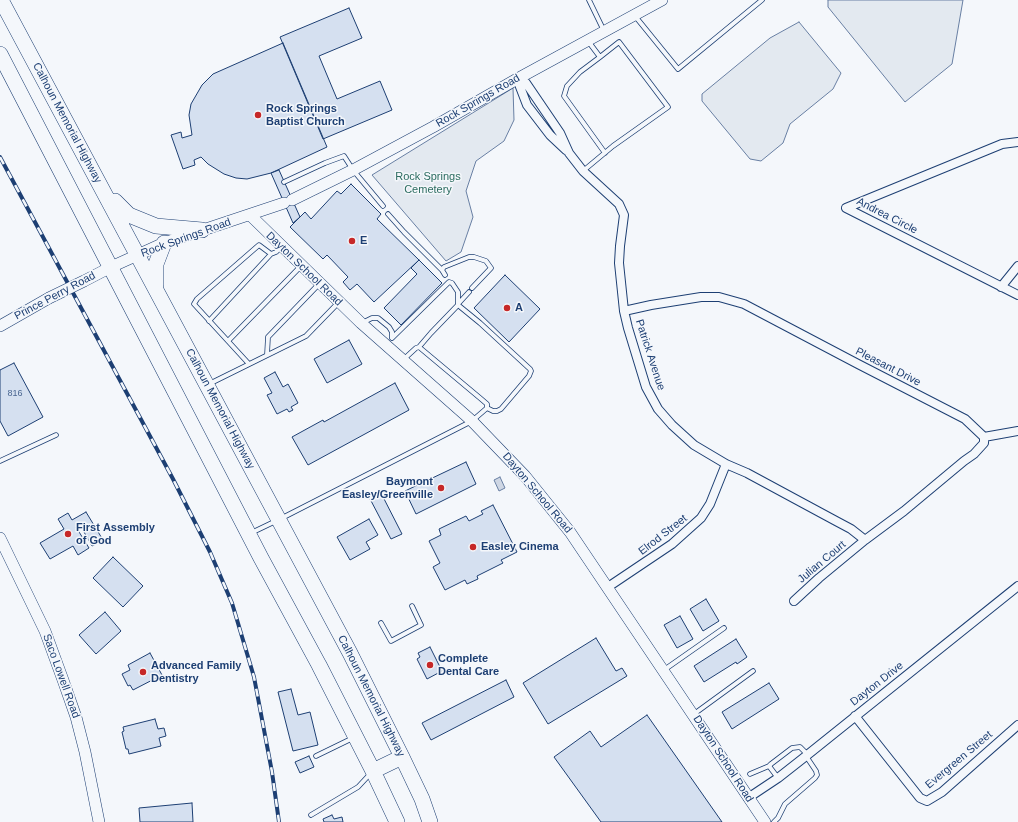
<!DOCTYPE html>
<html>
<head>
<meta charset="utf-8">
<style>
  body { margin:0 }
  canvas { display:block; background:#f4f7fb }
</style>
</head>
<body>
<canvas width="1018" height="822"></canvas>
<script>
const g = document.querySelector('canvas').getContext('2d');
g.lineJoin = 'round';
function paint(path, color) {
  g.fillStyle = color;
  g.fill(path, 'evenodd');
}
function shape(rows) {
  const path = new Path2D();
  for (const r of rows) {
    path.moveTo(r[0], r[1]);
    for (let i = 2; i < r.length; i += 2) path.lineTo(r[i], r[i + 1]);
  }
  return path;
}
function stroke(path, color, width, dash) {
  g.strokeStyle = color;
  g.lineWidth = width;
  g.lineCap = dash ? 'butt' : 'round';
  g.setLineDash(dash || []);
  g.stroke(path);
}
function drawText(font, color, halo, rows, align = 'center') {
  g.font = font + ' Helvetica,sans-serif';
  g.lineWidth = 3;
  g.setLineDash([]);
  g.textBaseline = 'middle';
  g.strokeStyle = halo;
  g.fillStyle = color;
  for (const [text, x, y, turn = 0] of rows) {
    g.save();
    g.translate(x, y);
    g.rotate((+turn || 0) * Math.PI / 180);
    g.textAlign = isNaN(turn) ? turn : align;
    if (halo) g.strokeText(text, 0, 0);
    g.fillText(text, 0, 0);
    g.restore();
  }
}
const green = shape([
  [828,0,963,0,952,64,905,102,828,7,828,0],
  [799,22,841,73,833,89,790,124,783,143,761,161,750,159,702,101,702,94,770,38,799,22],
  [513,88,514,120,504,141,476,161,466,191,473,217,461,252,446,261,372,175,513,88]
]);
const water = shape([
  [500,477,505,488,499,491,494,480,500,477]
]);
const building = shape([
  [349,8,362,38,319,56,337,99,380,81,392,110,323,139,280,37,349,8],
  [283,43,327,147,271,173,247,179,236,178,224,174,208,164,201,157,194,160,195,165,183,169,171,135,181,132,182,138,192,135,189,115,191,104,202,85,213,74,283,43],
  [279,170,300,217,293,223,271,173,279,170],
  [351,184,381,214,377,219,419,260,374,302,357,284,350,290,343,282,348,277,327,255,323,259,290,227,305,212,311,219,337,191,341,194,351,184],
  [419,260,442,283,401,325,384,308,417,274,411,268,419,260],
  [505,275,540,309,509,342,474,308,505,275],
  [349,340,362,364,327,383,314,359,349,340],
  [14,363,43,417,8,436,0,421,0,370,14,363],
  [275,372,283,387,288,384,298,403,291,407,293,410,289,412,287,409,277,414,267,395,272,393,264,378,275,372],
  [395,383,409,410,308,465,292,437,323,420,324,422,395,383],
  [466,462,476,484,416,514,405,491,466,462],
  [380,491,402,534,391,539,369,497,380,491],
  [493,505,517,552,501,560,503,563,477,576,478,579,467,584,465,580,445,590,433,567,440,563,429,541,441,535,439,529,466,516,469,521,483,514,481,511,493,505],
  [86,512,103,540,92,546,80,525,76,527,89,548,78,555,73,546,50,559,40,543,64,529,58,519,68,513,72,520,86,512],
  [369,519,378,535,366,542,370,549,350,560,337,537,369,519],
  [113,557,143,586,123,607,93,578,113,557],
  [706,599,719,621,703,631,690,609,706,599],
  [105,612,121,631,96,654,79,635,105,612],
  [680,616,693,639,677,648,664,625,680,616],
  [596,638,616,671,622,668,627,676,548,724,523,683,596,638],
  [736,639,747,657,737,664,736,662,704,682,694,666,736,639],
  [430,647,442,671,427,679,417,659,420,657,418,653,430,647],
  [150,653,162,675,133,690,130,685,128,686,122,674,130,670,128,665,150,653],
  [506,680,514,697,431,740,422,723,506,680],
  [769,683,779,699,732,729,722,712,769,683],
  [291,689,298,715,310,712,318,745,293,751,278,692,291,689],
  [647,715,722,822,601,822,554,757,590,731,601,747,647,715],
  [155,719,158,729,164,728,166,736,159,738,161,746,129,754,128,749,126,749,122,732,124,731,123,727,155,719],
  [309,756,314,767,300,773,295,762,309,756],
  [192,803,193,822,140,822,139,808,192,803],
  [332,815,334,819,342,817,343,822,324,822,323,819,332,815]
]);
const lane = shape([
  [589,0,604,31],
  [635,16,678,69,762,0],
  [600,57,580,72,567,86,564,96,605,153],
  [583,171,613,146,668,107,619,42,600,57,588,41],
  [284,182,325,163,344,156,353,170,383,206],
  [388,214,404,232,442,270],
  [445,275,442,270,444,267,469,257,474,257,486,261,491,268,472,288],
  [458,304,469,292],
  [209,321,271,254],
  [362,323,372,318,378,318,389,327,392,332,392,338],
  [392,338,449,282,452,283,458,292,458,305],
  [228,341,301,266],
  [419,347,431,333,458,305,480,323,530,369,531,371,529,376,501,409,497,411,493,411,487,408],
  [267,355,268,337,319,284],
  [249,364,194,304,197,299,259,245,271,254,276,252,281,247],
  [209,384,306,336,339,302],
  [0,461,56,435],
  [282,518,472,421,487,408,487,404,480,398,419,347,416,348,404,359],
  [251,533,276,521],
  [381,623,391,641,421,625,412,606],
  [664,670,724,628],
  [694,714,753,671],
  [316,756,353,738],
  [750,774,769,766],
  [778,778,769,766,771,764,792,748,800,747,808,755],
  [311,815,358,787,371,773],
  [774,822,778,818,785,804,815,778,817,775,816,771,806,756]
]);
const street = shape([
  [517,79,526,83,560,133,569,153,583,171,619,204,624,215,620,246,619,263,624,311,628,328,646,387,658,409,672,425,694,445,726,464,747,473,836,521,851,529,865,540],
  [517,79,527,105,550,135,566,150],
  [1018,142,1002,144,846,208,1018,295],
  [1001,287,1018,266],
  [624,311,651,305,701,297,719,297,744,304,858,364,965,419,984,437,984,443,974,454,964,461,904,511,865,540,819,578,794,601],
  [984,437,1018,431],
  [608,587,672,544,701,518,710,504,726,464],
  [855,716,920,798,927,801,942,792,1018,725],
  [748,798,778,778,806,756,1018,586]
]);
const secondary = shape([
  [292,200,353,170,433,127,517,79,662,0],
  [250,215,361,323,472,421,525,476,570,532,765,822],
  [84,281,111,267,164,243,284,203],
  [0,326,49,298],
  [0,538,45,631,63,680,76,717,85,752,99,822]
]);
const highway = shape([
  [1,0,350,653,402,757,422,799,430,822],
  [0,54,261,558,319,665,373,771,397,822],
  [115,201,129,215,156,226,202,230],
  [156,285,156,264,164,243],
  [373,771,402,757]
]);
const rail = shape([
  [0,157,173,479,210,552,232,603,254,677,272,772,279,822]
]);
const secondaryBridge = shape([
  [49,298,84,281]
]);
const markers = [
  [258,115,4,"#c62828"],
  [352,241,4,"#c62828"],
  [507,308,4,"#c62828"],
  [441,488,4,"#c62828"],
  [68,534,4,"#c62828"],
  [473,547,4,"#c62828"],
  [430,665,4,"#c62828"],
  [143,672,4,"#c62828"]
];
const numberNames = [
  ["816",15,394]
];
const streetNames = [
  ["Rock Springs Road",478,101,-30],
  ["Calhoun Memorial Highway",67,123,62],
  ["Andrea Circle",887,216,27],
  ["Rock Springs Road",186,238,-20],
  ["Dayton School Road",304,269,44],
  ["Prince Perry Road",55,296,-28],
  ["Patrick Avenue",650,355,72],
  ["Pleasant Drive",888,367,27],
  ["Calhoun Memorial Highway",220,409,62],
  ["Dayton School Road",537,493,50],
  ["Elrod Street",663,535,-38],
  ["Julian Court",822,562,-40],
  ["Saco Lowell Road",61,676,70],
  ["Dayton Drive",877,684,-38],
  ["Calhoun Memorial Highway",371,696,63],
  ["Dayton School Road",723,759,57],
  ["Evergreen Street",959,760,-40]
];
const poiNames = [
  ["Rock Springs",266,109],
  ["Baptist Church",266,122],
  ["E",360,241],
  ["A",515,308],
  ["Baymont",433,482,"right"],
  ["Easley/Greenville",433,495,"right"],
  ["First Assembly",76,528],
  ["of God",76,541],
  ["Easley Cinema",481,547],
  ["Complete",438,659],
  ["Dental Care",438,672],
  ["Advanced Family",151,666],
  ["Dentistry",151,679]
];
const parkNames = [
  ["Rock Springs",428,177],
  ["Cemetery",428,190]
];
paint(green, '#e3e9f0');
stroke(green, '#687fa3', 1);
paint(water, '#cfd7e4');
stroke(water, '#687fa3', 1);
paint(building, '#d5e0f0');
stroke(building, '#1d3f73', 1);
stroke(lane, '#1d3f73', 5.5);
stroke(street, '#1d3f73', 10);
stroke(secondary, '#1d3f73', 12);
stroke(highway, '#1d3f73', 16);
stroke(lane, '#f4f7fb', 4);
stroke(street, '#f4f7fb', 8);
stroke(secondary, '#f4f7fb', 11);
stroke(highway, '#f4f7fb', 15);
stroke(rail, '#1d3f73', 4);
stroke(rail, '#f4f7fb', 2.5, [8]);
stroke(secondaryBridge, '#1d3f73', 12, []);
stroke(secondaryBridge, '#f4f7fb', 11);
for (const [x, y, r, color] of markers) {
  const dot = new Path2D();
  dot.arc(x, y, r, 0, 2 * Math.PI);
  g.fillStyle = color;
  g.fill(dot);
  stroke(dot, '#f4f7fb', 1.5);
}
drawText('9px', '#4b6792', null, numberNames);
drawText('11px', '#1d3f73', '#f4f7fb', streetNames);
drawText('bold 11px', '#1d3f73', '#f4f7fb', poiNames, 'left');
drawText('11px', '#2c6c60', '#f4f7fb', parkNames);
</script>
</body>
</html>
